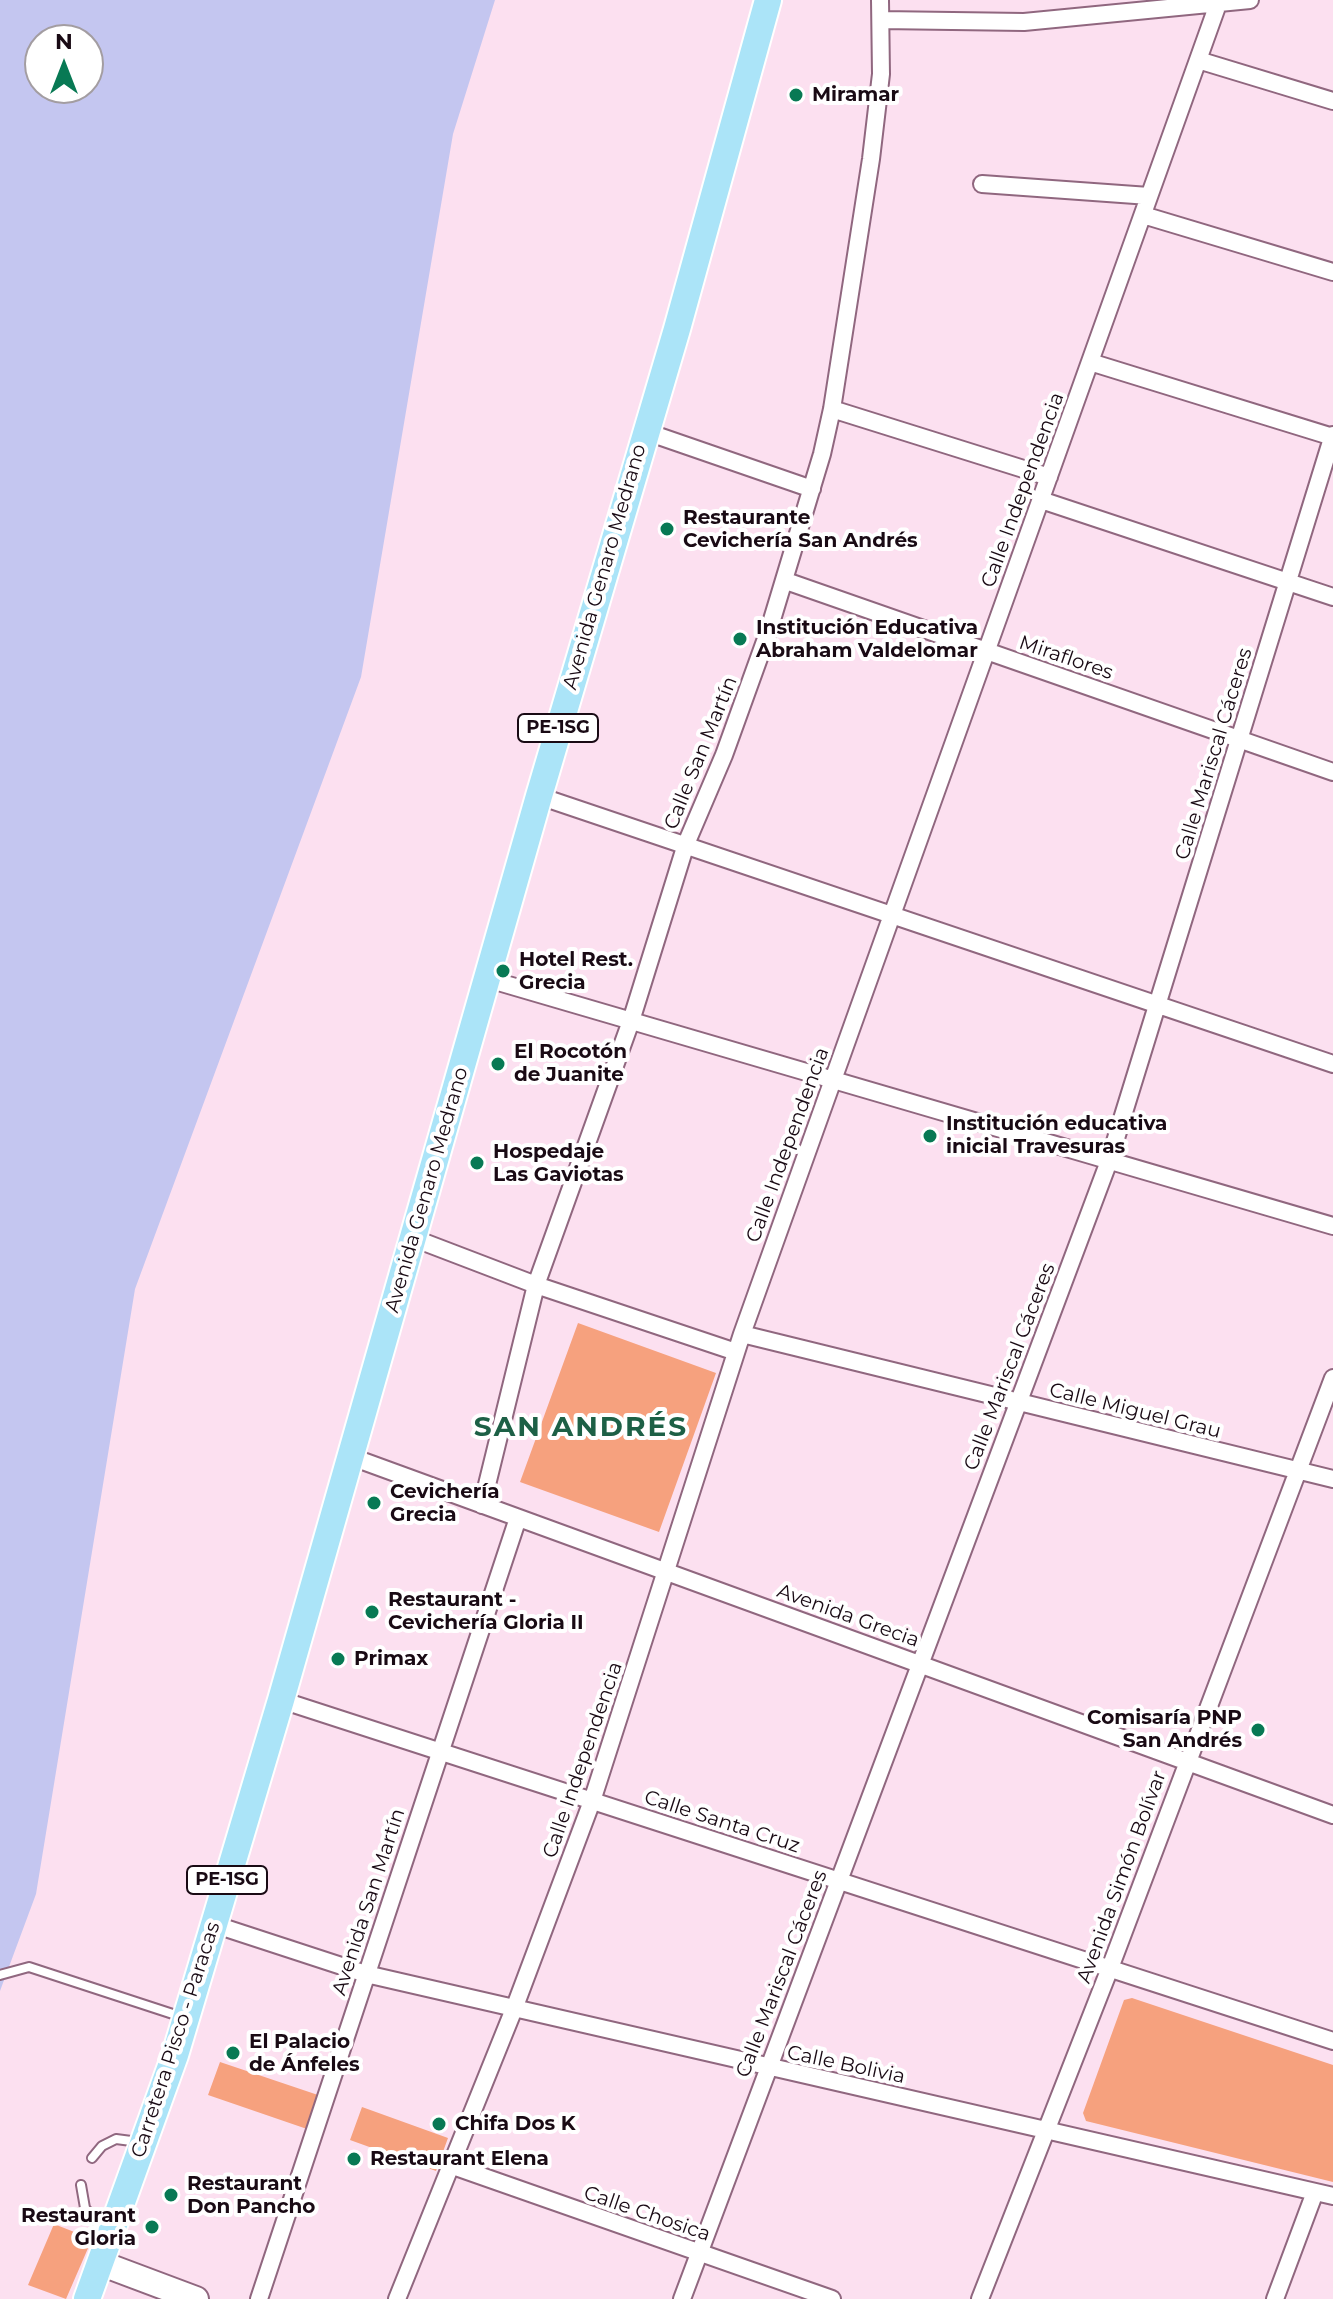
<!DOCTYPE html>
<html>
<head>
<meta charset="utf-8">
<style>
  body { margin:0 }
  #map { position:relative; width:1333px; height:2299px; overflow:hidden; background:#fce0f0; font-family:Montserrat,sans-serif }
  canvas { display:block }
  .north { position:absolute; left:24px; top:24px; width:80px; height:80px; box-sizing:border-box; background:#fff; border:2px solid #a39da1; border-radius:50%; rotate:0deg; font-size:22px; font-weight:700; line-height:32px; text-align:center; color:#190a14 }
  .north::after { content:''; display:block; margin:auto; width:28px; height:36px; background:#087954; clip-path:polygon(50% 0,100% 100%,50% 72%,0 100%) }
</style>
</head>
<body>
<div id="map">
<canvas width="1333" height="2299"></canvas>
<div class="north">N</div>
</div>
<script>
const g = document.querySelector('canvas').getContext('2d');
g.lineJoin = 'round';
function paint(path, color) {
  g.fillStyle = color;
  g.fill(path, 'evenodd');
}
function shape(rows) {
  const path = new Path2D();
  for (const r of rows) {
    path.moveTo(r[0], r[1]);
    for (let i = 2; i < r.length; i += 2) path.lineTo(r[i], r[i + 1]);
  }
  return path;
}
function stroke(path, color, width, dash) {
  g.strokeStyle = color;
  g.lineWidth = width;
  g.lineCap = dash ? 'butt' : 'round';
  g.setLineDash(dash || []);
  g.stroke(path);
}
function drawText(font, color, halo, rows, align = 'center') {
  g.font = font + ' Montserrat,sans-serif';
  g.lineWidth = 8;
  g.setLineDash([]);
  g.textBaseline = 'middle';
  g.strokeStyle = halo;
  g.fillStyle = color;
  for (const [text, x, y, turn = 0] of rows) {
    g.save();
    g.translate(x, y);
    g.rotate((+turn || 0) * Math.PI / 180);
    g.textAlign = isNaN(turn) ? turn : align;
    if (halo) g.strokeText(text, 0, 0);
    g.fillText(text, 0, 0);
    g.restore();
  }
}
const green = shape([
  [578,1323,716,1373,659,1532,520,1482],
  [1132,1998,1333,2065,1333,2182,1086,2121,1083,2113,1124,2000],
  [220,2062,318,2095,307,2129,208,2095],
  [362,2107,448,2138,436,2171,350,2140],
  [54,2224,92,2239,66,2299,28,2285]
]);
const water = shape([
  [0,0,495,0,453,134,361,677,135,1289,36,1894,0,1991],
  [40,40,88,40,88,88,40,88]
]);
const lane = shape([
  [0,1975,29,1967,182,2017],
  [92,2158,102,2146,116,2139,139,2142],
  [81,2185,85,2208,105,2233]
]);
const street = shape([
  [881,20,1024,22,1250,0],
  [1198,60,1333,101],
  [982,184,1149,196],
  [1143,215,1333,272],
  [1090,362,1333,437],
  [832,409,1049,477],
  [644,431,812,489],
  [1041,500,1333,597],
  [786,581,1333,772],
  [539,796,1333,1064],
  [488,979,1333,1226],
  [413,1238,536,1285,736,1352],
  [742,1334,1333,1479],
  [349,1456,1333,1815],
  [482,1505,536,1285,631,1021,686,844,724,755,768,633,822,454,832,409,871,159,881,74,880,0],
  [281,1700,1333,2041],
  [213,1924,366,1974,1333,2196],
  [450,2165,832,2299],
  [259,2299,518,1518],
  [397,2299,514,2009,592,1801,742,1334,1218,4],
  [682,2299,1109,1161,1333,435],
  [980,2299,1110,1968,1333,1378],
  [1275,2299,1315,2192]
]);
const secondary = shape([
  [100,2263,196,2299]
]);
const primary = shape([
  [87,2299,175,2055,281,1700,539,796,677,329,768,0]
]);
const markers = [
  [796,95,8,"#087954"],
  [667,529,8,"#087954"],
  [740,639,8,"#087954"],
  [503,971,8,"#087954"],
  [498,1064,8,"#087954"],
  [930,1136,8,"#087954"],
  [477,1163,8,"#087954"],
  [374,1503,8,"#087954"],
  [372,1612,8,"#087954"],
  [338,1659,8,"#087954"],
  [1258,1730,8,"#087954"],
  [233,2053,8,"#087954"],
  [439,2124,8,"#087954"],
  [354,2159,8,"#087954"],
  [171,2195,8,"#087954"],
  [152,2227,8,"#087954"]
];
const shields = [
  [558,728,80],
  [227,1880,80]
];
const shieldNames = [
  ["PE-1SG",558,728],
  ["PE-1SG",227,1880]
];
const poiNames = [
  ["Miramar",812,95],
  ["Restaurante",683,518],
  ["Cevichería San Andrés",683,541],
  ["Institución Educativa",756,628],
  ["Abraham Valdelomar",756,651],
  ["Hotel Rest.",519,960],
  ["Grecia",519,983],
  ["El Rocotón",514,1052],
  ["de Juanite",514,1075],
  ["Institución educativa",946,1124],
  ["inicial Travesuras",946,1147],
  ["Hospedaje",493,1152],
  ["Las Gaviotas",493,1175],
  ["Cevichería",390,1492],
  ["Grecia",390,1515],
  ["Restaurant -",388,1600],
  ["Cevichería Gloria II",388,1623],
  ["Primax",354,1659],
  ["Comisaría PNP",1242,1718,"right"],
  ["San Andrés",1242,1741,"right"],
  ["El Palacio",249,2042],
  ["de Ánfeles",249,2065],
  ["Chifa Dos K",455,2124],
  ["Restaurant Elena",370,2159],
  ["Restaurant",187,2184],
  ["Don Pancho",187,2207],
  ["Restaurant",136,2216,"right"],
  ["Gloria",136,2239,"right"]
];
const streetNames = [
  ["Calle Independencia",1023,490,-70],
  ["Avenida Genaro Medrano",605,567,-74],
  ["Miraflores",1066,658,19],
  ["Calle San Martín",701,753,-68],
  ["Calle Mariscal Cáceres",1214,754,-73],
  ["Calle Independencia",788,1145,-70],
  ["Avenida Genaro Medrano",427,1190,-74],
  ["Calle Mariscal Cáceres",1010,1367,-69],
  ["Calle Miguel Grau",1135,1411,14],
  ["Avenida Grecia",848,1616,20],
  ["Calle Independencia",583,1760,-71],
  ["Calle Santa Cruz",722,1822,18],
  ["Avenida Simón Bolívar",1122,1877,-70],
  ["Avenida San Martín",369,1902,-72],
  ["Calle Mariscal Cáceres",782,1974,-69],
  ["Carretera Pisco - Paracas",176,2040,-72],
  ["Calle Bolivia",846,2065,12],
  ["Calle Chosica",647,2214,19]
];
const districtNames = [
  ["SAN ANDRÉS",581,1428]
];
paint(green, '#f6a17e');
paint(water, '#c4c6f0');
stroke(lane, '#90677f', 12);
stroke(street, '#90677f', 20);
stroke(secondary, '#90677f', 28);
stroke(primary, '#fff', 30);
stroke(lane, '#fff', 8);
stroke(street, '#fff', 16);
stroke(secondary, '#fff', 24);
stroke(primary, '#abe4f8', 26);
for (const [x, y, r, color] of markers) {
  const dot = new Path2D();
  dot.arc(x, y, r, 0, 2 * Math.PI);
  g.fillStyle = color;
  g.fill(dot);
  stroke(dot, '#fff', 3);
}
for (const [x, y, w] of shields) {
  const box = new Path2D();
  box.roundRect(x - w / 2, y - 14, w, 28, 6);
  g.fillStyle = '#fff';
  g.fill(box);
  stroke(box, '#190a14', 2);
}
drawText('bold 18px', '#190a14', null, shieldNames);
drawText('bold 20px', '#190a14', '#fff', poiNames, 'left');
drawText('20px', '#190a14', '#fff', streetNames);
g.letterSpacing = '2px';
drawText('bold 28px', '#1d6046', '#fff', districtNames);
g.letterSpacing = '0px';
</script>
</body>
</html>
